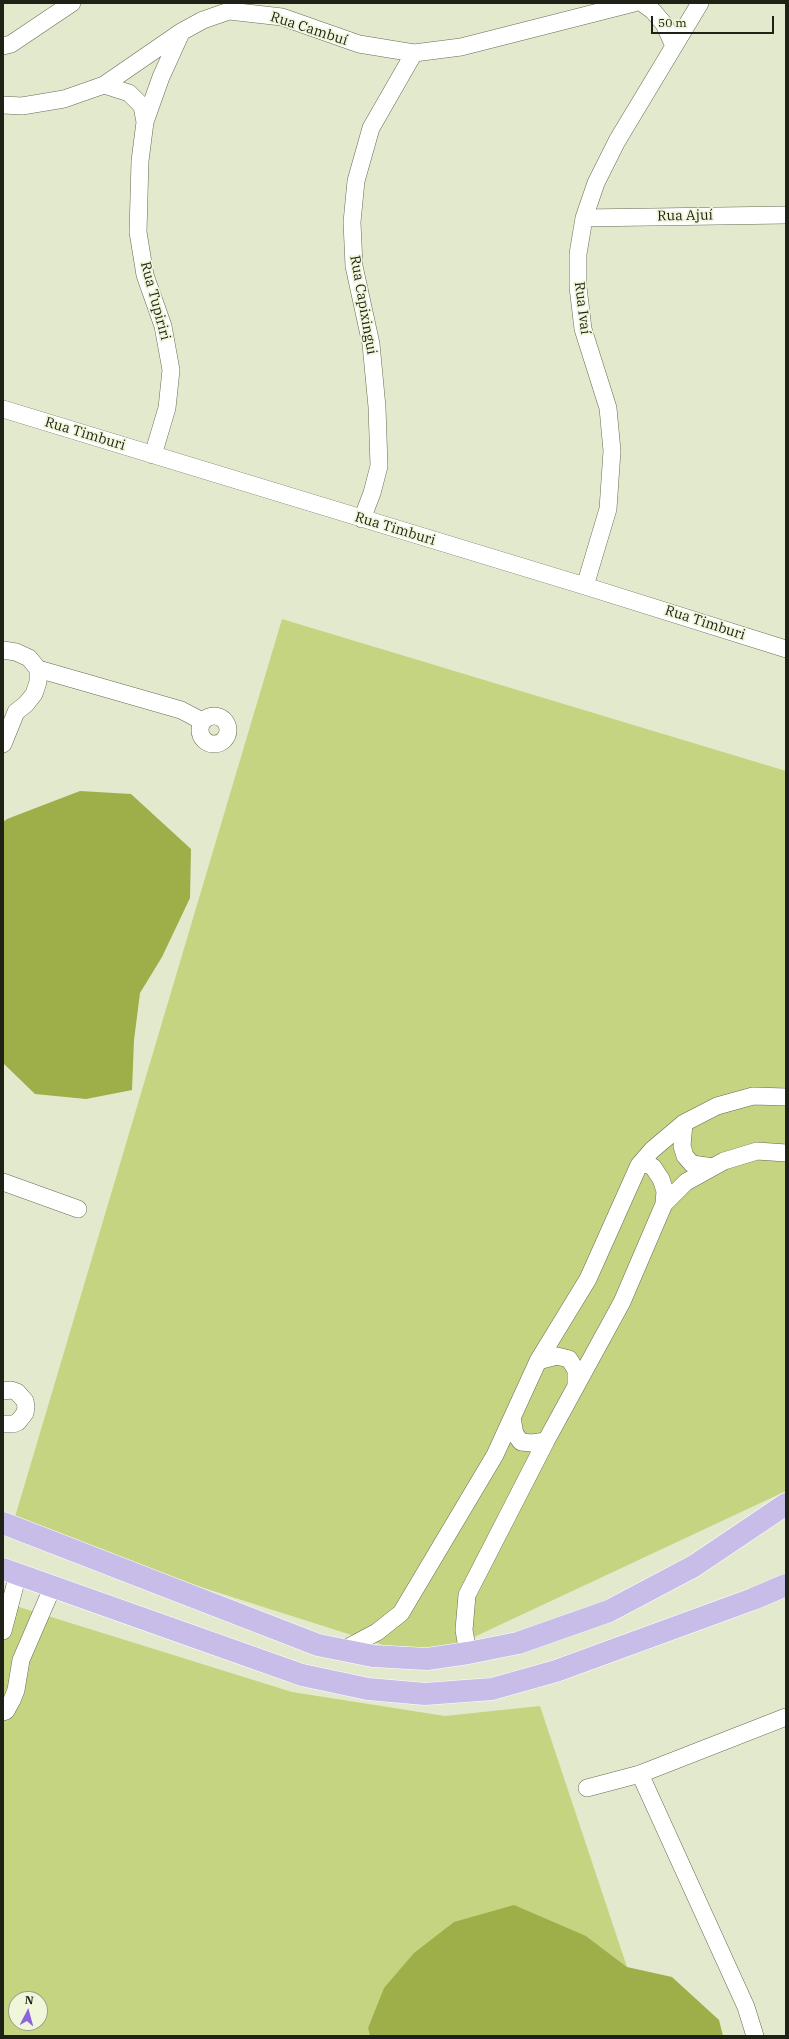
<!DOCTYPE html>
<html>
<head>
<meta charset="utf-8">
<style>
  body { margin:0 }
  #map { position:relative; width:789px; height:2039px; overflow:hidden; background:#e3e9cd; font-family:"IBM Plex Serif",serif }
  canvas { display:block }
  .frame { position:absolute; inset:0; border:4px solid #1e2116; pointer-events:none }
  .north { position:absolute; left:8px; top:1991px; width:40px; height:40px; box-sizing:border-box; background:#f0f6da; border:1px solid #9ca18c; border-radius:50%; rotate:6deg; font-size:11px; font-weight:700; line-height:16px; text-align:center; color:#1e2116 }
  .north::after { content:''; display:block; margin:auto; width:14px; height:18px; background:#8b63dd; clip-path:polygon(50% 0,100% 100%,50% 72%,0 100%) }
  .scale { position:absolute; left:651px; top:16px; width:123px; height:18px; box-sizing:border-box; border:2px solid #1e2116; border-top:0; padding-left:5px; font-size:12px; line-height:14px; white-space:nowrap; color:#1e2116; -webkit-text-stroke:3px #f0f6da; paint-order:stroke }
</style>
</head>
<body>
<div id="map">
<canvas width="789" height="2039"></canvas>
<div class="frame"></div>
<div class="north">N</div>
<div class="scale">50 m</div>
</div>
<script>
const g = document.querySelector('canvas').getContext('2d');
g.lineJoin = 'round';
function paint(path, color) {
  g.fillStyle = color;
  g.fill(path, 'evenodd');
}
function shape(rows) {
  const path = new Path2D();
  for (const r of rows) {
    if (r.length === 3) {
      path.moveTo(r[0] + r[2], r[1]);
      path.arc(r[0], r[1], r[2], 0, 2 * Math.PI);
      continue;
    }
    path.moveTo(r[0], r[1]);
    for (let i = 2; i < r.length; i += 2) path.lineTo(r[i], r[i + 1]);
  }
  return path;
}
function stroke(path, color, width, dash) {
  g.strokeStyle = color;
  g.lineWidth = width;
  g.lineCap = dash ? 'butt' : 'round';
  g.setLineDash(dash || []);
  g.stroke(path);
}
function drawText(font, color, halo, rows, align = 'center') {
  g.font = font + ' "IBM Plex Serif",serif';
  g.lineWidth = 3.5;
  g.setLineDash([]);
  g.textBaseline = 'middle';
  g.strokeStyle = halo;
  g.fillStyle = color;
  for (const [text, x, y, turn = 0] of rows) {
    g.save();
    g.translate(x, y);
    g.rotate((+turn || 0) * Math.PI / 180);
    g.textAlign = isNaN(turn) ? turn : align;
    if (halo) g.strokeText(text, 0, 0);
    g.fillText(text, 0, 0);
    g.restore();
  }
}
const green = shape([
  [282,619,786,771,786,1491,427,1659,12,1527],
  [3,1602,292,1692,445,1716,540,1706,627,1967,586,1936,368,2027,370,2036,3,2036],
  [16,1999,40,1999,40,2023,16,2023]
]);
const forest = shape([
  [80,791,131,794,191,849,190,898,162,957,140,993,134,1040,132,1090,86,1099,35,1094,3,1063,3,822,7,819],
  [514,1905,586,1936,627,1967,672,1977,719,2020,723,2036,370,2036,368,2028,384,1988,414,1953,454,1922]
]);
const minor = shape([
  [642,3,653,11,664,24,674,46],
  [3,46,11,44,72,3],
  [104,85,129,93,142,106,145,122],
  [3,105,22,106,64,99,104,85,181,32,203,20,229,11,282,17,359,44,414,53,461,47,634,3],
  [584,218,786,215],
  [3,409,585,586,786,649],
  [153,455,167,408,171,370,163,326,145,275,138,232,140,161,145,122,161,77,181,33],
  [362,519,372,493,379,466,377,407,371,344,354,266,352,222,356,181,371,128,414,53],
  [585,586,608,509,612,451,608,408,583,329,578,287,578,254,584,218,596,183,617,141,700,3],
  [3,650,16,652,29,658,38,669,181,710,202,721],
  [214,730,14],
  [3,744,16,712,26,704,34,694,38,682,38,669],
  [684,1123,682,1146,685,1156,692,1164,713,1167],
  [639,1165,646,1164,653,1167,661,1179,665,1191,664,1204],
  [3,1182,78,1209],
  [538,1361,557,1356,569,1359,576,1370,576,1386],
  [3,1391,11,1390,17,1392,25,1401,26,1407,25,1413,18,1422,13,1424,3,1424],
  [512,1418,515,1434,521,1442,532,1443,546,1441],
  [3,1631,18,1574],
  [343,1650,377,1632,401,1613,495,1455,538,1361,588,1279,639,1165,652,1150,684,1123,717,1106,753,1096,786,1097],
  [468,1653,464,1630,467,1595,546,1441,622,1302,664,1204,686,1182,724,1161,757,1151,786,1153],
  [3,1712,6,1711,12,1700,16,1690,21,1660,53,1586],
  [640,1774,746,2007,755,2036],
  [587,1788,640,1774,786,1717]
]);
const major = shape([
  [3,1523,318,1645,373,1656,427,1659,468,1653,518,1643,609,1611,694,1566,786,1504],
  [3,1569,302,1675,368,1689,425,1694,492,1689,556,1671,753,1599,786,1585]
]);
const streetNames = [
  ["Rua Cambuí",309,29,18],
  ["Rua Ajuí",685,216,-1],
  ["Rua Tupiriri",155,301,75],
  ["Rua Capixingui",363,305,80],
  ["Rua Ivaí",582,308,83],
  ["Rua Timburi",85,434,17],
  ["Rua Timburi",395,529,17],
  ["Rua Timburi",705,623,18]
];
paint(green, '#c5d480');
paint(forest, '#9eae49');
stroke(minor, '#666b52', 18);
stroke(major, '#fff', 23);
stroke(minor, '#fff', 17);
stroke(major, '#c8bce9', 22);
drawText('14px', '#1e2116', '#f0f6da', streetNames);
</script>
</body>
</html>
